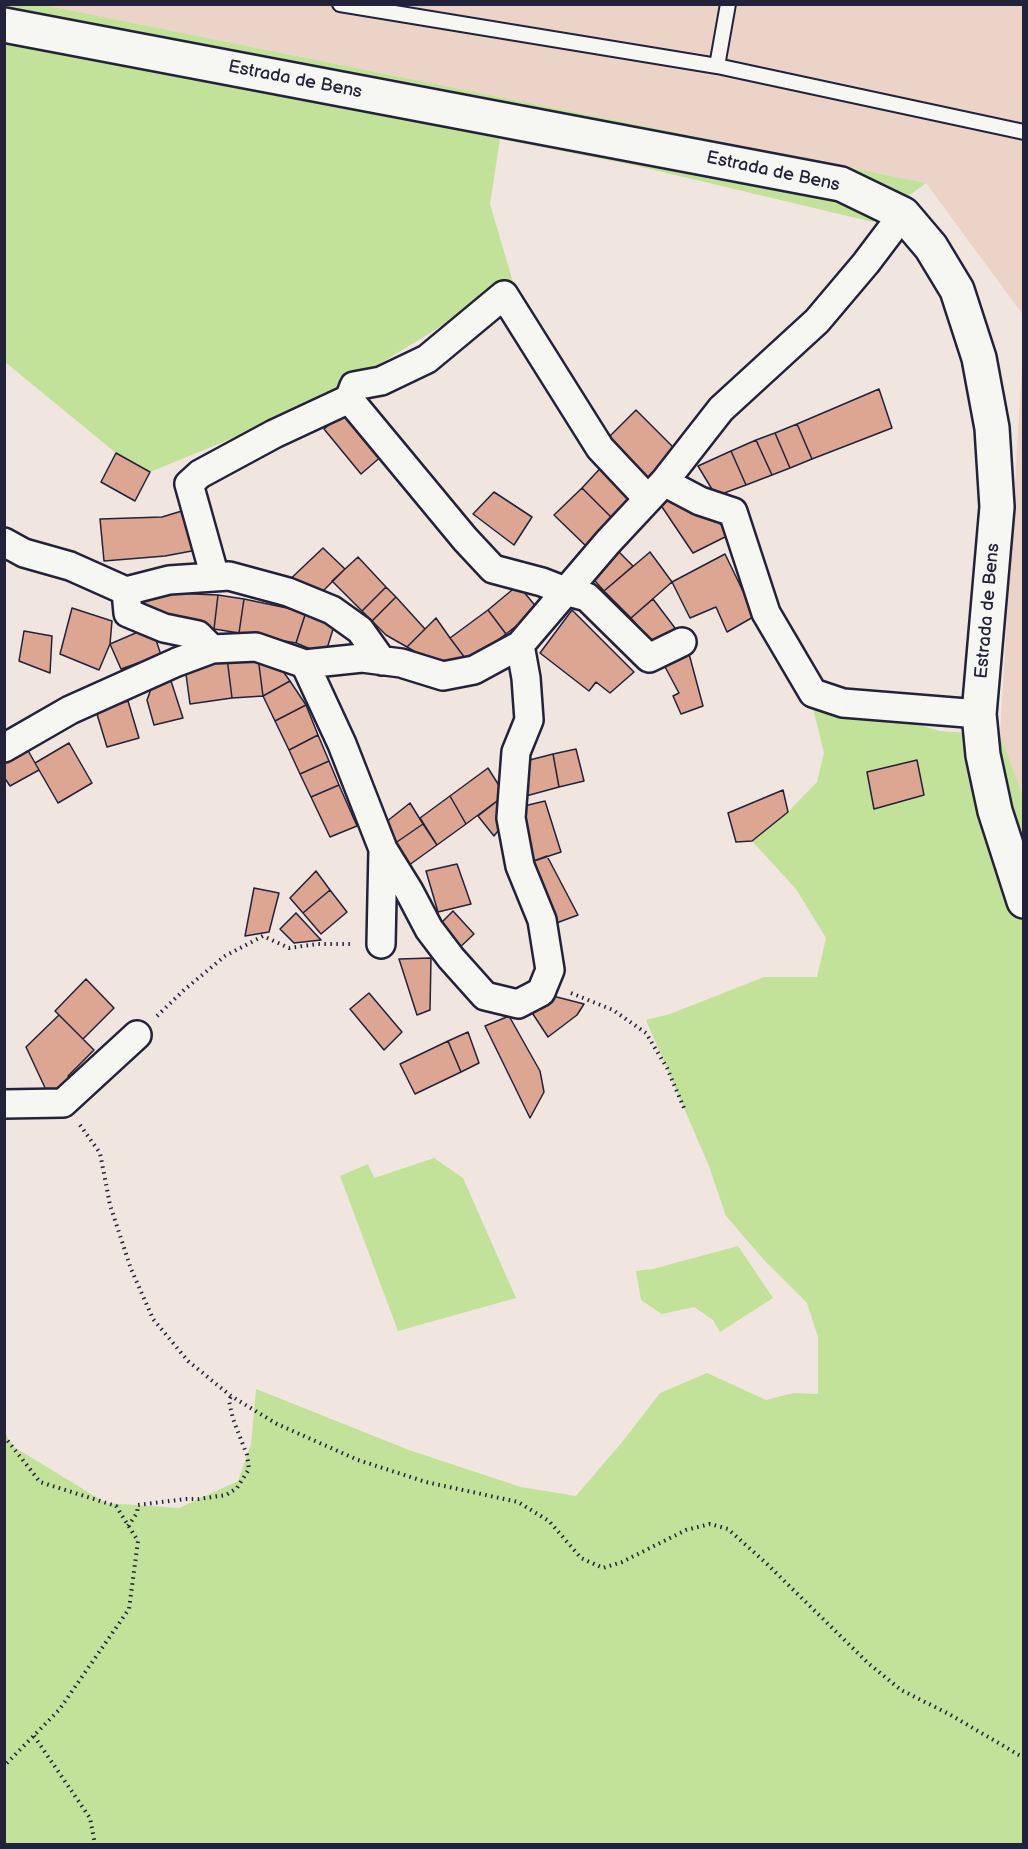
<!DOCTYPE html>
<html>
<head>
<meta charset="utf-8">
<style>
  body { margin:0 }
  #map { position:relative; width:1028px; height:1849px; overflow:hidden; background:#f1e6df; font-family:"Balsamiq Sans",sans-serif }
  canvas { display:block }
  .frame { position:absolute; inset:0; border:6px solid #22223b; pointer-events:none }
</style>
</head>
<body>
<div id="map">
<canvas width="1028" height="1849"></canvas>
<div class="frame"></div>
</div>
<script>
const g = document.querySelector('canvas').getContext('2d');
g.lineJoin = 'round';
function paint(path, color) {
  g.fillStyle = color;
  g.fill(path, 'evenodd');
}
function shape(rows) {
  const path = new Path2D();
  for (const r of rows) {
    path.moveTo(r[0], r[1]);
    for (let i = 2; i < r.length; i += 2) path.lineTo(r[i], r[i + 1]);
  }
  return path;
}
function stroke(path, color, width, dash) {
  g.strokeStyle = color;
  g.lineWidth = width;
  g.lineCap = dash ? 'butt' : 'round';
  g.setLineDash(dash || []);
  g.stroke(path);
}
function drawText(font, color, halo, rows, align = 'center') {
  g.font = font + ' "Balsamiq Sans",sans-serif';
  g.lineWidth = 5;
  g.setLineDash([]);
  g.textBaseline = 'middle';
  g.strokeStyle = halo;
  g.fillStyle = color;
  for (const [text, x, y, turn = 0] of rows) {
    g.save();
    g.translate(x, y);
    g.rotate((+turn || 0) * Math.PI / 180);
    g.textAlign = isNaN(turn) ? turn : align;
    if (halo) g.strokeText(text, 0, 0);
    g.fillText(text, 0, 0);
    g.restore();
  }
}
const built = shape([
  [44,5,1023,5,1023,315,926,183],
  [1023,349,1023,800,1000,735]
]);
const green = shape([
  [4,5,44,5,926,183,873,222,633,165,500,139,490,204,513,282,311,406,150,472,116,453,5,362],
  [813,708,885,715,940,731,1000,735,1024,800,1023,1844,5,1844,4,1433,14,1447,106,1503,179,1508,238,1481,251,1444,256,1389,409,1450,521,1487,576,1496,623,1441,660,1393,707,1373,766,1400,793,1393,818,1394,818,1337,807,1303,764,1260,726,1216,709,1166,646,1020,670,1014,764,977,817,977,826,938,796,889,752,841,788,812,817,782,824,753],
  [434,1158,463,1178,516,1298,398,1331,340,1176,368,1164,374,1178],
  [738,1246,773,1298,720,1332,713,1320,694,1307,662,1314,641,1300,636,1271,653,1269]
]);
const building = shape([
  [879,389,892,428,812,459,797,424,879,389],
  [636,410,677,451,645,483,609,437,636,410],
  [346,411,383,455,361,474,324,429,346,411],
  [797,424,812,459,790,468,775,433,797,424],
  [775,433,790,468,772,475,756,440,775,433],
  [756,440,772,475,746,485,731,451,756,440],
  [731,451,746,485,716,496,698,466,731,451],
  [116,453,150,472,135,501,101,482,116,453],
  [607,461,637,493,613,519,582,488,607,461],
  [582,488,613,519,587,547,554,515,582,488],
  [494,492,532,517,514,545,473,514,494,492],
  [667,495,706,510,731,534,693,553,658,501,667,495],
  [185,510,197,550,165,556,104,561,100,519,162,517,185,510],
  [323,548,345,569,319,595,284,585,323,548],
  [615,548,633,566,604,591,588,573,615,548],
  [650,552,672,582,631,618,604,591,650,552],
  [725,554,755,616,727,632,716,607,690,618,672,582,725,554],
  [358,557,386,587,362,611,332,581,358,557],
  [518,585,538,609,506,634,488,610,518,585],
  [386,587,396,597,372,621,362,611,386,587],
  [171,593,218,595,214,629,149,618,137,602,171,593],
  [218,595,244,599,239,633,214,629,218,595],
  [396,597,425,629,407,647,386,635,372,621,396,597],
  [244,599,306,612,296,643,239,633,244,599],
  [653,599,678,632,656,647,631,618,653,599],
  [72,608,112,621,110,644,99,670,60,654,72,608],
  [488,610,506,634,468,662,450,638,488,610],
  [572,610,634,672,610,693,596,682,589,691,540,653,572,610],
  [306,612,334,626,325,655,296,643,306,612],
  [436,618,450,638,468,662,436,664,407,647,436,618],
  [24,631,52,636,50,673,19,661,24,631],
  [138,632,154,634,161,655,121,669,110,644,138,632],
  [688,650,703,706,681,714,673,696,679,693,664,665,688,650],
  [258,657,277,663,290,681,263,696,258,657],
  [258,657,263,696,232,698,227,658,258,657],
  [227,658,232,698,190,704,185,667,227,658],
  [171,681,183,718,154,725,147,700,151,689,171,681],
  [290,681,306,705,275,721,263,696,290,681],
  [128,701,139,738,107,747,96,711,128,701],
  [306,705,318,735,289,750,275,721,306,705],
  [318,735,329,761,300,774,289,750,318,735],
  [69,743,92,783,58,803,35,763,69,743],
  [26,747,39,770,10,786,4,777,4,760,26,747],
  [576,749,584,781,559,787,553,754,576,749],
  [553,754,559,787,526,796,522,762,553,754],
  [917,760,924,795,874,809,867,772,917,760],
  [329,761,339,785,311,797,300,774,329,761],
  [488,768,505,795,466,824,450,796,488,768],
  [339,785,357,826,330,837,311,797,339,785],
  [783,790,788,812,752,841,736,842,728,813,783,790],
  [505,795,504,823,494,836,478,816,505,795],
  [450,796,466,824,437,845,420,818,450,796],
  [545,801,561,852,531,862,520,807,545,801],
  [410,803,423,824,391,846,381,826,410,803],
  [423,824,437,845,405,868,391,846,423,824],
  [547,856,578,915,551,925,531,862,547,856],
  [457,864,471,904,438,912,426,871,457,864],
  [316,871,330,890,303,913,290,898,316,871],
  [254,888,279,893,269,932,245,936,254,888],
  [330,890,347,912,321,934,303,913,330,890],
  [453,911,474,934,458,949,437,927,453,911],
  [296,913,321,940,294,943,280,929,296,913],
  [431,958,430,1010,417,1015,399,959,431,958],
  [86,979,114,1008,83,1039,55,1011,86,979],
  [369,993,402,1032,384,1050,350,1009,369,993],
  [549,995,584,1004,577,1015,548,1037,529,1008,549,995],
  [59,1015,94,1050,68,1076,76,1082,47,1092,26,1047,59,1015],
  [509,1016,540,1071,544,1092,530,1118,485,1026,509,1016],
  [468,1032,479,1063,461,1072,448,1041,468,1032],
  [448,1041,461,1072,415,1094,400,1064,448,1041]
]);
const path = shape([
  [571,993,613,1010,646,1033,667,1068,684,1108],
  [157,1016,184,990,225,956,263,936,289,948,317,944,353,944],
  [80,1125,100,1153,110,1205,131,1269,153,1319,188,1361,231,1396,277,1424,358,1460,426,1482,518,1502,549,1521,581,1558,603,1568,622,1562,686,1530,710,1524,728,1529,765,1562,868,1663,901,1690,949,1714,1024,1758],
  [4,1436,40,1482,116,1506,138,1541,129,1609,59,1710,4,1766],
  [128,1526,137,1513,138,1505,186,1499,199,1499,226,1495,237,1488,249,1469,247,1455,233,1419,229,1401,231,1396],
  [34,1736,90,1818,95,1844]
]);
const service = shape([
  [340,4,717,66,1024,132],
  [717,66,728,4]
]);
const minor = shape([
  [349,399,354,386,381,381,427,359,504,295,600,448,648,499],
  [664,482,700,501,733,512,766,613,813,693,843,703,979,714],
  [4,542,24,553,70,566,126,591,169,580,229,576,288,592,332,610,360,630,382,661],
  [215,577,189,484,200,474,274,434,349,399,465,539,493,569,542,582,565,591,587,597,649,658,682,642],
  [126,591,128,613,164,628,198,635,212,649],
  [305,664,342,744,383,849,409,891,429,929,451,958,485,996,518,1004,541,992,550,970,542,920,520,866,511,818,516,752,529,720,526,678,520,645],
  [4,748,70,710,177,662,212,649,256,647,305,664,362,658,401,663,443,676,474,670,520,645,608,542,664,482,721,409,817,321,866,263,903,214],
  [381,944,383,849],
  [4,1104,63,1103,137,1035]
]);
const tertiary = shape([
  [4,25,841,184,903,214,931,247,957,290,979,358,992,428,997,507,979,714,983,755,995,811,1024,901]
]);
const streetNames = [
  ["Estrada de Bens",295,80,11],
  ["Estrada de Bens",773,172,12],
  ["Estrada de Bens",988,611,-85]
];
paint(built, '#ebd3c8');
paint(green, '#c2e199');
paint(building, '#dca693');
stroke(building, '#22223b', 1.5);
stroke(service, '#22223b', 18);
stroke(minor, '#22223b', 32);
stroke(tertiary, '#22223b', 38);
stroke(path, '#22223b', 4, [1.5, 4.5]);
stroke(service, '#f6f6f2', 14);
stroke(minor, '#f6f6f2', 27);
stroke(tertiary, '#f6f6f2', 33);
drawText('18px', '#22223b', '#f6f6f2', streetNames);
</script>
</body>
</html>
